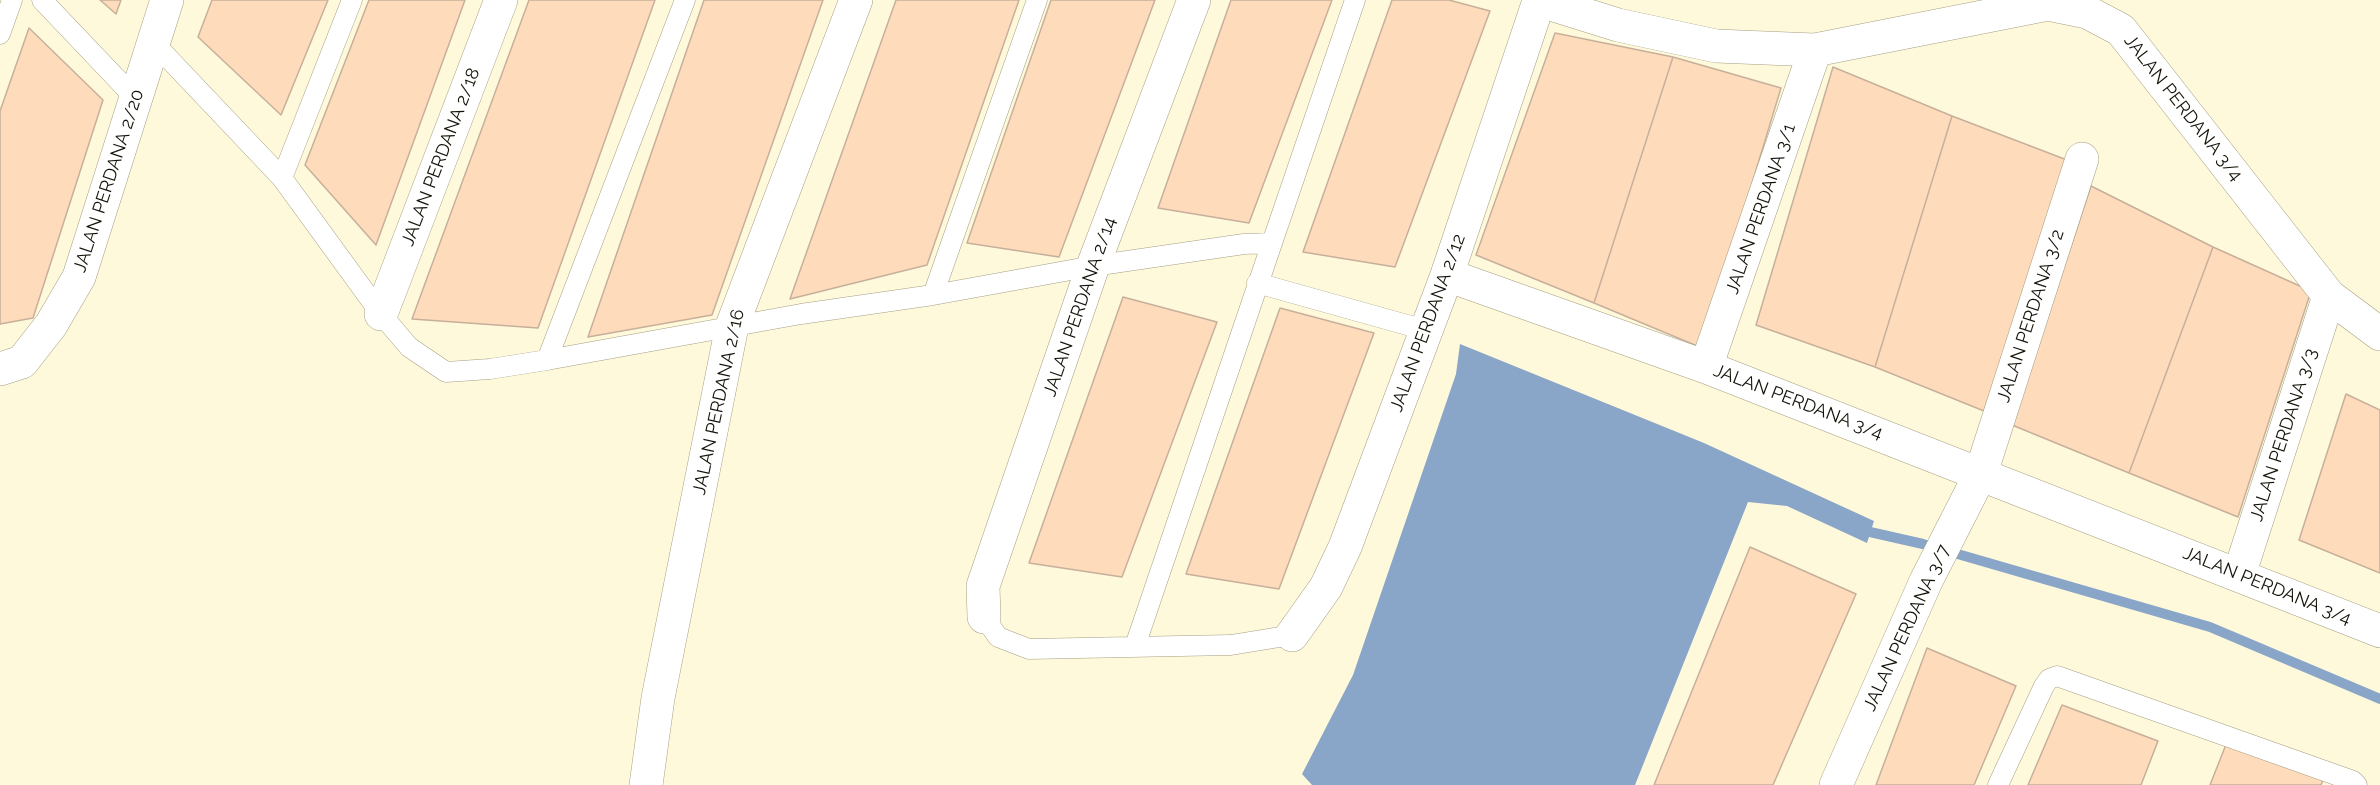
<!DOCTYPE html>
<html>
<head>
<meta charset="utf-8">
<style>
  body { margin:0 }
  canvas { display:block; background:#fff9db }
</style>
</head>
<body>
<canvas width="2380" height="785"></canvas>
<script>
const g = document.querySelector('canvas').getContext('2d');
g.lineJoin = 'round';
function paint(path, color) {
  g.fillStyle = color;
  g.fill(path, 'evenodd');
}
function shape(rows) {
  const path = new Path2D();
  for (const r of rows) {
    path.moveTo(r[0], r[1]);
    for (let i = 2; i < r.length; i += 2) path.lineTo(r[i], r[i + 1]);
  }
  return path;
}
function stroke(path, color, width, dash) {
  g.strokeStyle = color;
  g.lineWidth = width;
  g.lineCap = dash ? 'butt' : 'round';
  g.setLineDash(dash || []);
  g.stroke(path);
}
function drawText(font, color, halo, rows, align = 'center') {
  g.font = font + ' Raleway,sans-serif';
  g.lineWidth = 4.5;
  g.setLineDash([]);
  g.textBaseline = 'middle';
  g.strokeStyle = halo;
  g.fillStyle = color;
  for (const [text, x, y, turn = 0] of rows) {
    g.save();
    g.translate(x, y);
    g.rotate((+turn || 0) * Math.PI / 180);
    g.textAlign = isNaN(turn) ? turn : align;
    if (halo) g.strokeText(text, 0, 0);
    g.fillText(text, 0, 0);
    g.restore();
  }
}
const water = shape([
  [1460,344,1704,443,1874,521,1867,543,1787,506,1748,502,1635,785,1312,785,1302,774,1353,675,1456,374]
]);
const stream = shape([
  [1870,532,1923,544,2210,627,2380,699]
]);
const building = shape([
  [100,0,121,0,116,14,100,0],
  [212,0,328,0,281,115,198,37,212,0],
  [369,0,465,0,376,245,305,165,369,0],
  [529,0,655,0,538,328,412,319,529,0],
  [704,0,823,0,712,315,588,337,704,0],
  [896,0,1019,0,927,265,790,299,896,0],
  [1051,0,1155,0,1059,257,967,243,1051,0],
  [1231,0,1332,0,1249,223,1158,208,1231,0],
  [1392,0,1449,0,1490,11,1395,267,1303,252,1392,0],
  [29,28,103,100,33,318,0,324,0,111,29,28],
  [1555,33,1673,57,1594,303,1476,255,1555,33],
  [1673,57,1781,88,1702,348,1594,303,1673,57],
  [1833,67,1952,116,1875,367,1756,325,1833,67],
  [1952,116,2067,160,1984,411,1875,367,1952,116],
  [2091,186,2213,247,2129,473,2012,425,2091,186],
  [2213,247,2311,291,2238,517,2129,473,2213,247],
  [1123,297,1217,322,1122,577,1029,563,1123,297],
  [1280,308,1374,333,1279,589,1186,574,1280,308],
  [2346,394,2380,410,2380,573,2299,540,2346,394],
  [1750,547,1856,594,1773,785,1654,785,1750,547],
  [1927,648,2016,686,1974,785,1876,785,1927,648],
  [2062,705,2158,741,2141,785,2028,785,2062,705],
  [2227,742,2324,778,2321,785,2210,785,2227,742]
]);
const service = shape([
  [42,0,137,100],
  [0,34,12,0],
  [153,42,282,178,381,314,409,347,446,372,490,369,547,360,801,314,933,295,1093,266,1244,244,1272,243,1355,0],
  [282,178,352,0],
  [1257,283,1425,330],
  [933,295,1037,0],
  [547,360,685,0],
  [984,617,998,637,1029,649,1231,645,1292,635],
  [1135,646,1272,243],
  [1998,785,2044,686,2049,679,2057,676,2353,781,2357,785]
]);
const minor = shape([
  [1538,0,1618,25,1716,46,1815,50,2048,4,2087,12,2121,30,2329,296,2380,334],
  [1447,275,1706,367,2380,631],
  [381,314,501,0],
  [1706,367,1815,50],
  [0,369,22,362,51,325,79,277,167,0],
  [2239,575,2329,296],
  [984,617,983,586,1093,266,1194,0],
  [1292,635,1326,587,1345,547,1447,275,1539,1],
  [646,785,658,698,732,326,856,0],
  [1836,785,1926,581,1981,473,2082,159]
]);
const streetNames = [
  ["JALAN PERDANA 3/4",2183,108,52],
  ["JALAN PERDANA 2/18",441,157,-69],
  ["JALAN PERDANA 2/20",109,181,-72],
  ["JALAN PERDANA 3/1",1761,209,-71],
  ["JALAN PERDANA 2/14",1080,307,-71],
  ["JALAN PERDANA 3/2",2031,316,-72],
  ["JALAN PERDANA 2/12",1428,323,-70],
  ["JALAN PERDANA 2/16",719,402,-78],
  ["JALAN PERDANA 3/4",1798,402,21],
  ["JALAN PERDANA 3/3",2284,435,-72],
  ["JALAN PERDANA 3/4",2267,586,22],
  ["JALAN PERDANA 3/7",1907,628,-65]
];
paint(water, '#89a6c8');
stroke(stream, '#89a6c8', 10);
paint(building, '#fedbba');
stroke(building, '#c7b09b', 1.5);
stroke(service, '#a59f84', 21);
stroke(minor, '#a59f84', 34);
stroke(service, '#fff', 20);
stroke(minor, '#fff', 33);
drawText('18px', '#151309', '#fff', streetNames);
</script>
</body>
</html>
